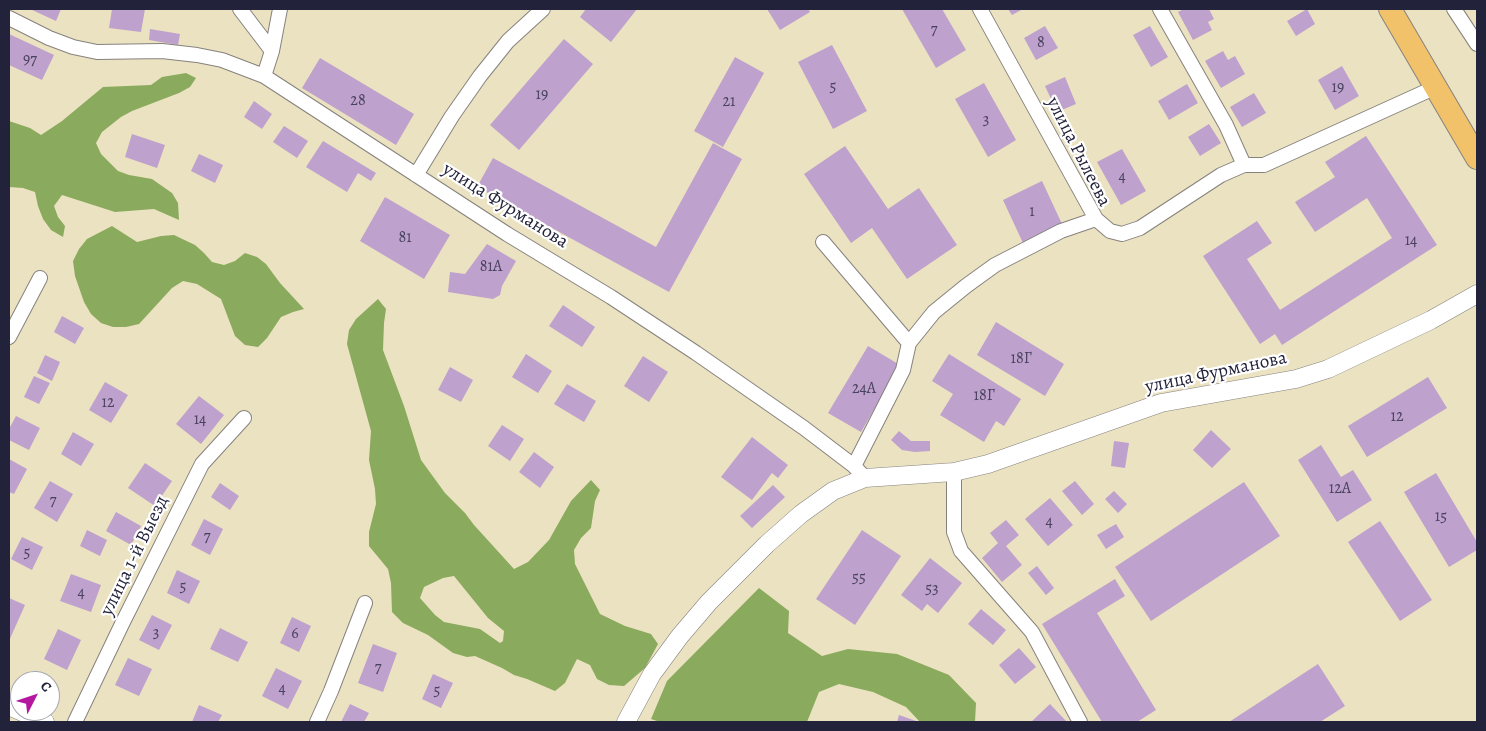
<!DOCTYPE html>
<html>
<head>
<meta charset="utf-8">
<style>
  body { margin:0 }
  #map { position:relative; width:1486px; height:731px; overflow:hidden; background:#ebe2c1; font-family:Alegreya,serif }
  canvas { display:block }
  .frame { position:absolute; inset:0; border:10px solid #22223b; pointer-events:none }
  .north { position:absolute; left:10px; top:671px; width:50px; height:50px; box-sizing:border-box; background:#fff; border:1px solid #a7a7b1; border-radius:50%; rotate:49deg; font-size:14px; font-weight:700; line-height:20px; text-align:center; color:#22223b }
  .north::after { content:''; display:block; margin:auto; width:18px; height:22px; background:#b5179e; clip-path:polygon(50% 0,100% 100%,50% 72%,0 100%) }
</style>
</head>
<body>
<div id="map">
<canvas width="1486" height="731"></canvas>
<div class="frame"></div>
<div class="north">С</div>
</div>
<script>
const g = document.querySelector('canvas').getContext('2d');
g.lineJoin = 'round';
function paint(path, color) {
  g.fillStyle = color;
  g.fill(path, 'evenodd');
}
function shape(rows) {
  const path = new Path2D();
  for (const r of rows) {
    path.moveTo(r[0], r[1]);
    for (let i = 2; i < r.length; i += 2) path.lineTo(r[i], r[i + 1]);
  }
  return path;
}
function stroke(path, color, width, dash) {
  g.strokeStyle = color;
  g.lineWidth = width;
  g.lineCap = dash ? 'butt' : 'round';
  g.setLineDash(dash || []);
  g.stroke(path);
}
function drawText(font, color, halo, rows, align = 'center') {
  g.font = font + ' Alegreya,serif';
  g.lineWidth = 4.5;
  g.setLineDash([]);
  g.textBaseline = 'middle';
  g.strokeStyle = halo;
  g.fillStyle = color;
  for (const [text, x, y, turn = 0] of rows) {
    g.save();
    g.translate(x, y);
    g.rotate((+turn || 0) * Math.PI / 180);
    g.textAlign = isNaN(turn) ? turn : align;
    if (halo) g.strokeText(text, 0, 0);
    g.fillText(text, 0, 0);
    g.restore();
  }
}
const forest = shape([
  [186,73,196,78,190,87,179,93,132,111,121,117,102,132,96,143,101,154,118,171,129,175,152,179,172,193,178,203,179,220,154,209,115,212,62,195,54,206,58,217,65,226,63,237,51,230,43,219,38,206,35,192,23,188,9,187,9,121,30,128,41,135,62,121,103,87,151,85,162,77],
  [112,226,137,242,161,236,174,235,195,245,204,253,212,262,224,265,235,261,245,253,257,257,266,264,280,283,304,309,293,312,281,317,267,338,258,347,245,345,235,336,221,299,197,284,183,281,172,288,139,324,126,327,113,327,101,323,91,314,84,302,75,276,73,261,79,249,87,239],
  [378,299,386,309,384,323,383,350,404,406,421,460,445,493,465,513,474,525,514,569,528,562,549,540,571,501,591,480,600,490,595,501,591,528,581,538,574,550,575,564,600,614,625,626,651,634,658,644,645,668,624,686,609,685,597,679,590,665,577,659,565,683,555,691,527,679,514,675,502,668,475,656,467,657,453,653,428,635,403,623,392,612,391,583,388,569,369,546,369,532,376,504,375,489,369,460,371,431,347,344,349,330,356,319],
  [454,576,488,618,504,631,503,641,500,643,480,629,444,622,435,615,420,598,424,587,443,578],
  [759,588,789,611,788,633,822,656,848,649,897,654,949,675,976,703,975,722,920,722,906,707,873,692,839,684,819,692,807,722,660,722,651,719,667,681]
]);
const building = shape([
  [30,9,61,9,56,21],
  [112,9,145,9,141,32,109,28],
  [586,9,637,9,611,42,580,17],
  [767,9,808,9,810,12,780,30],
  [902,9,942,9,966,50,936,68],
  [1008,9,1023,9,1012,15],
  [1184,9,1209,9,1214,19,1208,22,1212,30,1193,40,1178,12],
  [1307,9,1315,24,1296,36,1287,21],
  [1045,26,1058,48,1036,60,1024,38],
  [1150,26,1168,57,1151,67,1133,35],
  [150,29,180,34,178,45,149,40],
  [9,34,54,55,42,80,9,65],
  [564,39,593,64,519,150,490,125],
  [832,45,867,111,833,129,798,62],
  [1223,51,1228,60,1235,56,1245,74,1221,88,1205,61],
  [735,57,764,73,723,147,694,131],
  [320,58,414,114,396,145,302,88],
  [1342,66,1359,96,1335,110,1318,80],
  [1065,77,1076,104,1057,112,1045,86],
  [984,83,1016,140,988,157,955,99],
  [1187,84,1198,103,1169,120,1158,101],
  [1254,93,1266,113,1242,127,1230,107],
  [254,101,272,114,262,129,244,117],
  [1209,124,1221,143,1200,156,1188,137],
  [284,126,308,141,297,158,273,142],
  [132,134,165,145,157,168,125,157],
  [1366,136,1437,245,1282,345,1275,334,1260,344,1203,256,1257,221,1272,243,1247,259,1280,310,1392,238,1367,198,1315,232,1295,202,1335,177,1325,162],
  [323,141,376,173,371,181,358,173,347,192,306,167],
  [713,143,742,159,669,292,477,187,493,158,656,247],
  [845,146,888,209,919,188,957,245,907,279,872,228,851,243,804,174],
  [1122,149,1146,191,1121,205,1097,162],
  [199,154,223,165,215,183,191,171],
  [1042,181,1062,224,1023,243,1003,200],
  [385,197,450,235,424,279,360,241],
  [487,244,516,261,502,286,500,295,493,299,448,292,450,272,465,274],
  [563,305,595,327,582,347,549,326],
  [62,316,84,328,75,344,54,332],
  [996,322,1064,364,1045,396,977,355],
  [868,346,900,365,861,432,828,413],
  [526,354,552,371,538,393,512,377],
  [949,354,1021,399,1004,426,996,421,984,442,940,415,953,394,932,381],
  [45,355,60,362,52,381,37,373],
  [643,356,668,372,649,402,624,386],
  [450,367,473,380,461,402,438,390],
  [34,376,50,383,39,404,24,397],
  [1428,377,1447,408,1367,457,1348,426],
  [105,382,128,395,111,423,89,410],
  [567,384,596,401,584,422,554,404],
  [199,396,224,415,201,444,176,424],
  [16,416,40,428,29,450,9,440,9,429],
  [502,425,524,439,510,461,488,446],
  [1211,430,1231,449,1212,468,1193,450],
  [899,431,911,441,930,441,930,451,915,452,902,450,891,440],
  [73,432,94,444,81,466,61,454],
  [752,437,788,465,778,478,772,473,752,500,721,477],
  [1114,441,1129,443,1125,468,1111,466],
  [1321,445,1341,477,1353,470,1372,500,1337,522,1298,460],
  [534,452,554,467,540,488,519,472],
  [9,459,27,469,14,494,9,492],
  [145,463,172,481,155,506,128,488],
  [1436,473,1477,542,1477,550,1449,567,1404,492],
  [50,481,73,494,57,522,34,508],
  [1075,481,1094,504,1082,515,1062,491],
  [1244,482,1280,536,1151,621,1115,567],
  [220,483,239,496,230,510,211,497],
  [773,485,785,497,752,528,740,516],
  [1114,491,1127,504,1118,513,1105,499],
  [1050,498,1073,525,1048,546,1025,519],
  [116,512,141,526,131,545,106,531],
  [204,519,223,529,210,555,191,545],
  [1006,520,1019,535,1006,546,1022,565,1002,582,982,558,998,543,990,533],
  [1380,521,1432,600,1400,621,1348,542],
  [1116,524,1124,537,1106,549,1097,535],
  [87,530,107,540,100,556,80,546],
  [862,530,901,556,855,625,816,599],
  [22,537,43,547,32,570,11,559],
  [930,558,962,583,938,613,927,604,922,611,901,595],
  [1037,566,1054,588,1046,595,1028,573],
  [177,570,200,581,189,604,167,593],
  [71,574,101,585,91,612,60,601],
  [1115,579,1125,596,1097,613,1156,710,1137,722,1102,722,1042,624],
  [9,598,25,605,9,641],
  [981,609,1006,630,993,645,968,624],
  [152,615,172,625,159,650,139,640],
  [292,617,311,626,299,652,280,643],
  [220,628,248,642,238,662,210,649],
  [58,629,81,640,67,670,44,659],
  [373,644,397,653,383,692,358,683],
  [1019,648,1036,667,1015,684,999,665],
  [128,658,152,669,139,696,115,685],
  [1318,664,1345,706,1320,722,1229,722],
  [276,668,302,681,288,709,262,696],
  [433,674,453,683,441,708,422,699],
  [350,704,369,713,364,722,341,722],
  [1050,704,1067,722,1031,722],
  [199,705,222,715,218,722,192,722],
  [899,715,919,722,897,722]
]);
const minor = shape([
  [240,9,272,51,264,76],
  [1160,9,1226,125,1244,165],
  [1454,9,1477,44],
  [9,18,49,38,73,47,97,52,162,51,197,55,222,60,264,76,507,234,611,297,696,353,804,428,854,466,865,478],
  [272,51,280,9],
  [416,175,452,116,480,76,508,41,543,9],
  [1096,219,1110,231,1122,234,1140,228,1221,175,1244,165,1264,165,1436,87],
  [823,242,909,343,903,370,854,466],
  [9,337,40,278],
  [909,343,934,312,966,286,995,265,1061,231,1096,219,980,9],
  [954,472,954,532,961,551,1032,632,1080,722],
  [75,722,122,624,202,464,244,418],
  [317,722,331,691,365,603]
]);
const tertiary = shape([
  [9,706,45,722],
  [626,722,652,674,680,636,709,602,767,544,801,514,833,491,865,478,954,472,988,464,1161,403,1296,379,1328,369,1431,320,1477,294]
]);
const primary = shape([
  [1390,9,1477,158]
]);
const numberNames = [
  ["7",934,30],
  ["8",1041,43],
  ["97",30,60],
  ["5",833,87],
  ["19",1338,88],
  ["19",542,95],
  ["28",358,101],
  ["21",729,102],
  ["3",986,120],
  ["4",1122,177],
  ["1",1032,212],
  ["81",405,238],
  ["14",1411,241],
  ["81А",491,267],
  ["18Г",1021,359],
  ["24А",864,389],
  ["18Г",984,396],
  ["12",108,403],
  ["12",1397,417],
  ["14",200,420],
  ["12А",1340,489],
  ["7",53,501],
  ["15",1441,517],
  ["4",1049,522],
  ["7",207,537],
  ["5",27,553],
  ["55",859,578],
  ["5",183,587],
  ["53",932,589],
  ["4",81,593],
  ["3",156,633],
  ["6",295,634],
  ["7",378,668],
  ["4",282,689],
  ["5",437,691]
];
const streetNames = [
  ["улица Рылеева",1078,152,63],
  ["улица Фурманова",505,206,32],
  ["улица Фурманова",1216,373,-12],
  ["улица 1-й Выезд",135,556,-64]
];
paint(forest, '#8aaa5d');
paint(building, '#bea1cc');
stroke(minor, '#86827e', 16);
stroke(tertiary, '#86827e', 19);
stroke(primary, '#86827e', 24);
stroke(minor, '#fff', 14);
stroke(tertiary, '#fff', 18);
stroke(primary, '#f2c26a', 22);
drawText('16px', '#49425f', null, numberNames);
drawText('19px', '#22223b', '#fff', streetNames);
</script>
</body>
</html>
